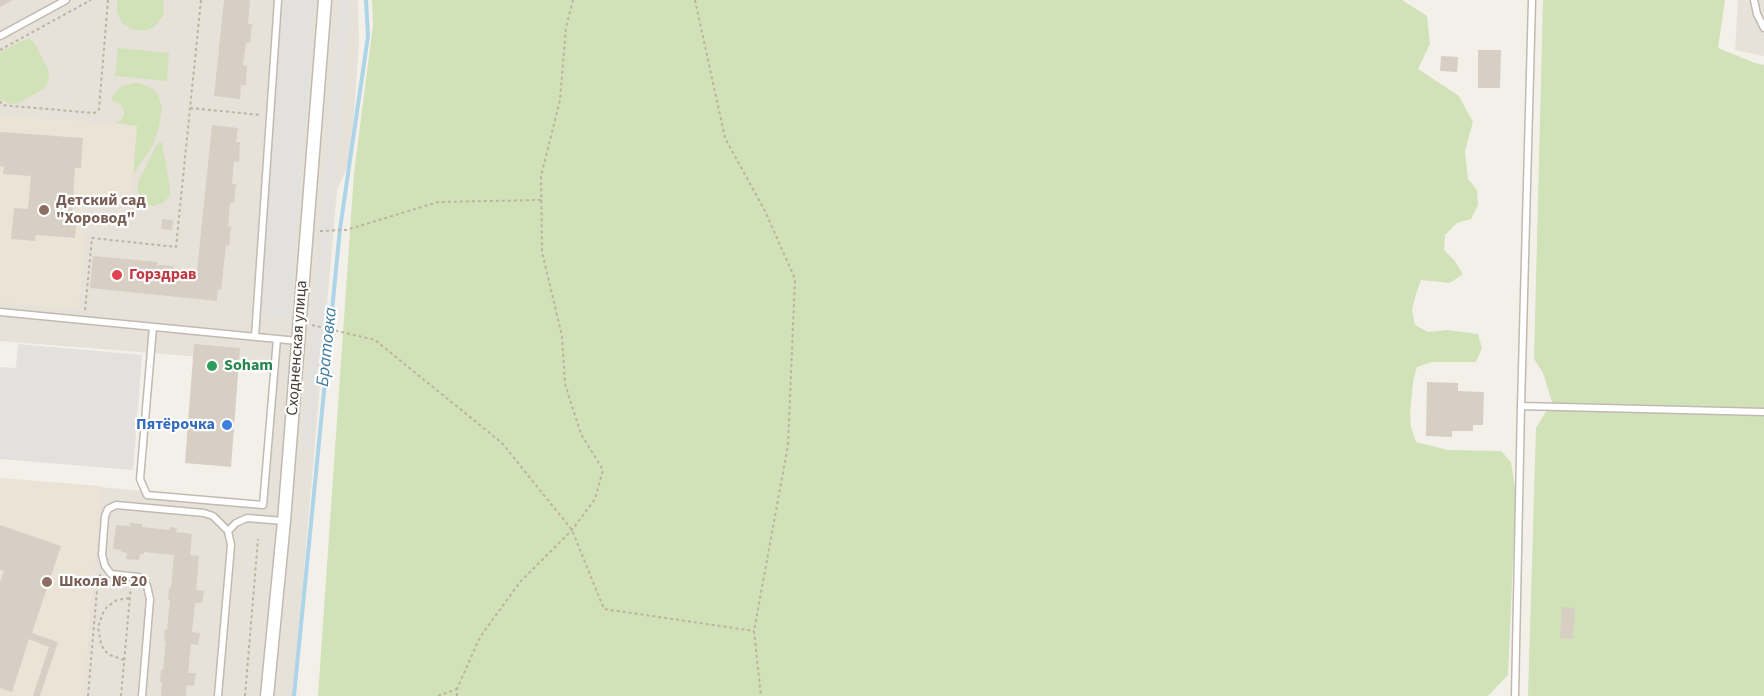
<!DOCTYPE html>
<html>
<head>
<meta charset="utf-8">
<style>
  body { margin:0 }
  canvas { display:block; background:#f3f0ea }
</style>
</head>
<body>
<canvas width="1764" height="696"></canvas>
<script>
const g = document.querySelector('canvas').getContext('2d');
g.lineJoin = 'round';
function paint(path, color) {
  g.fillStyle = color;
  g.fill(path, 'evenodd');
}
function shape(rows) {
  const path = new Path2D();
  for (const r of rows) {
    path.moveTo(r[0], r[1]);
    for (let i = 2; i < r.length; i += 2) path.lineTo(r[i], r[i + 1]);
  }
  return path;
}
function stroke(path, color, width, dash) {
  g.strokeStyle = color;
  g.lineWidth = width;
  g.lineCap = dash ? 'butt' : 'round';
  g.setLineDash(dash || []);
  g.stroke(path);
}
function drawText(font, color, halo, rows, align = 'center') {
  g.font = font + ' "Source Sans 3",sans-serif';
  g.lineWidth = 4.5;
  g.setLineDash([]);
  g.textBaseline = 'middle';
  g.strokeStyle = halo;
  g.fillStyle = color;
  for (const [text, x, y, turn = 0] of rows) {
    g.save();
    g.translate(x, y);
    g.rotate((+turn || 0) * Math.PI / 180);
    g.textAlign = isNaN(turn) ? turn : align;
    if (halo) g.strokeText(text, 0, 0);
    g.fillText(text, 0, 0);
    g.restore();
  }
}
const residential = shape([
  [0,0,358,0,359,41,351,157,350,162,337,190,293,696,0,696,0,478,266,502,277,363,0,341],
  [1738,0,1764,0,1764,56,1735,50]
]);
const education = shape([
  [0,115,137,126,131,207,89,204,78,309,0,302],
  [0,478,102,486,83,696,0,696]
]);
const green = shape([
  [117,0,163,0,164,10,163,16,154,27,148,30,134,30,122,23,119,17,117,11],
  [372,0,1402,0,1427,16,1430,44,1418,69,1459,96,1473,122,1465,151,1468,179,1477,190,1478,205,1471,219,1457,223,1445,235,1444,250,1454,260,1463,274,1450,283,1421,280,1416,294,1412,310,1415,325,1428,332,1447,330,1478,334,1482,348,1476,362,1432,362,1417,367,1413,382,1410,413,1411,427,1416,442,1448,450,1501,451,1511,462,1516,493,1508,675,1488,696,318,696,354,173,373,25],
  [1543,0,1725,0,1718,48,1755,63,1764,65,1764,696,1528,696,1536,428,1552,402,1543,373,1534,359],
  [26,39,30,39,34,42,48,69,49,80,44,89,19,103,9,104,0,99,0,52],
  [118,48,169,53,167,81,115,76],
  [133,83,140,83,153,89,158,94,162,107,159,127,153,145,133,175,137,126,115,123,121,120,124,116,124,111,120,104,112,101,112,97,120,87],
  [160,142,162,143,171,193,164,203,153,206,147,205,139,197,137,185,157,144]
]);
const parking = shape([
  [282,0,315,0,289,317,260,314],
  [340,0,350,0,312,449,302,448],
  [18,344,142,355,133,470,0,459,0,367,16,368]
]);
const stream = shape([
  [294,696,340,229,368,36,366,0]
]);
const building = shape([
  [0,0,13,0,0,7],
  [224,0,250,0,248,24,252,24,250,43,246,43,243,65,247,66,246,85,241,85,240,99,214,96],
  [1478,50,1501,50,1500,88,1478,88],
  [1441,56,1458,57,1457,72,1440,71],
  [212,125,238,128,236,142,240,142,239,162,234,161,232,184,236,184,234,203,230,203,228,226,231,227,229,246,226,245,221,290,218,289,217,301,90,288,93,256,158,262,157,265,174,266,174,269,197,271],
  [0,132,83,138,81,168,75,168,72,214,77,214,75,238,36,235,35,241,11,239,14,208,28,209,31,176,3,174,4,167,0,166],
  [162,219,173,220,172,230,161,229],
  [194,344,240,348,231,467,185,463],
  [1427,382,1458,383,1458,391,1484,392,1483,425,1473,425,1473,431,1452,431,1452,437,1426,436],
  [130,523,142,524,142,527,169,530,170,527,177,528,176,532,192,534,190,555,199,556,196,590,204,591,202,603,195,603,192,632,200,633,198,645,191,644,188,673,196,673,194,686,187,685,186,696,161,696,162,682,160,682,161,670,163,670,166,641,164,641,165,629,167,630,170,600,168,600,169,588,171,588,174,555,144,552,144,554,140,554,139,560,126,559,127,553,121,552,121,550,113,549,116,525,130,526],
  [0,525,61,546,32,633,58,642,40,696,33,696,49,647,29,639,12,692,0,688,0,582,4,571,0,570],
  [1562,607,1575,608,1573,639,1560,638]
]);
const path = shape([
  [695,0,725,138,765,211,795,279,788,445,754,631,761,696],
  [0,50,91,0],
  [0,101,2,105,93,113,97,112,99,109,108,0],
  [190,108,261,115],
  [320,231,346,230,438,202,541,200],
  [85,310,92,238,176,247,201,0],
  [312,325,375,340,502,443,572,530,604,609,754,631],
  [124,660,110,655,105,651,101,644,98,627,103,613,107,607,117,600,130,598],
  [88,696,98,578,101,574],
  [121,696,131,585],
  [245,696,258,539],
  [438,696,457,689],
  [457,696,457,689,480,637,520,582,572,530,595,499,603,470,581,434,565,384,562,336,542,252,541,176,560,100,566,27,573,0]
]);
const lane = shape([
  [1754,0,1757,14,1764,28],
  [0,36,66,0],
  [0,312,298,341],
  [153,327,140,479,147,495,263,505,277,339],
  [255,337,278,0],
  [1521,406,1764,412],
  [228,531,236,523,247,518,284,521],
  [142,696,150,599,147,586,143,579,138,577,111,574,105,566,102,555,105,516,108,509,116,505,204,513,213,516,228,531,231,545,218,696],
  [1515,696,1521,406,1532,0]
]);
const street = shape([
  [267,696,284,521,325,0]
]);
const markers = [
  [44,210,6,"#8d6e63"],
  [117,275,6,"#e0444e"],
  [212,366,6,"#2e9e5b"],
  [227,425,6,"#3f7fe0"],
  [47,582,6,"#8d6e63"]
];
const educationNames = [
  ["Детский сад",56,201],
  ["\"Хоровод\"",56,219],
  ["Школа № 20",59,582]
];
const healthNames = [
  ["Горздрав",129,275]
];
const streetNames = [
  ["Сходненская улица",298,348,-86]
];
const leisureNames = [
  ["Soham",224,366]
];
const shopNames = [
  ["Пятёрочка",215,425]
];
const waterNames = [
  ["Братовка",328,347,-84]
];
paint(residential, '#e7e2d9');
paint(education, '#ebe4d6');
paint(green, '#d2e2b8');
paint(parking, '#e2e1de');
stroke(stream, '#aed4e8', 4);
paint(building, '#d7cec4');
stroke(lane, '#c1bab1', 9);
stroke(street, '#c1bab1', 15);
stroke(path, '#beb2a1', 2, [3, 3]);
stroke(lane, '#fff', 6);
stroke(street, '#fff', 12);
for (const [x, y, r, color] of markers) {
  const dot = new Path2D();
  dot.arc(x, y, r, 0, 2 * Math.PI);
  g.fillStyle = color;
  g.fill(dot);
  stroke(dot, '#fff', 2);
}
drawText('bold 16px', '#785e54', '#fff', educationNames, 'left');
drawText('bold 16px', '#be3a42', '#fff', healthNames, 'left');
drawText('16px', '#464139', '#fff', streetNames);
drawText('bold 16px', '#27864d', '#fff', leisureNames, 'left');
drawText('bold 16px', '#366cbe', '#fff', shopNames, 'right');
drawText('italic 18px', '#3c7a9f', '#fff', waterNames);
</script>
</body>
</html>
